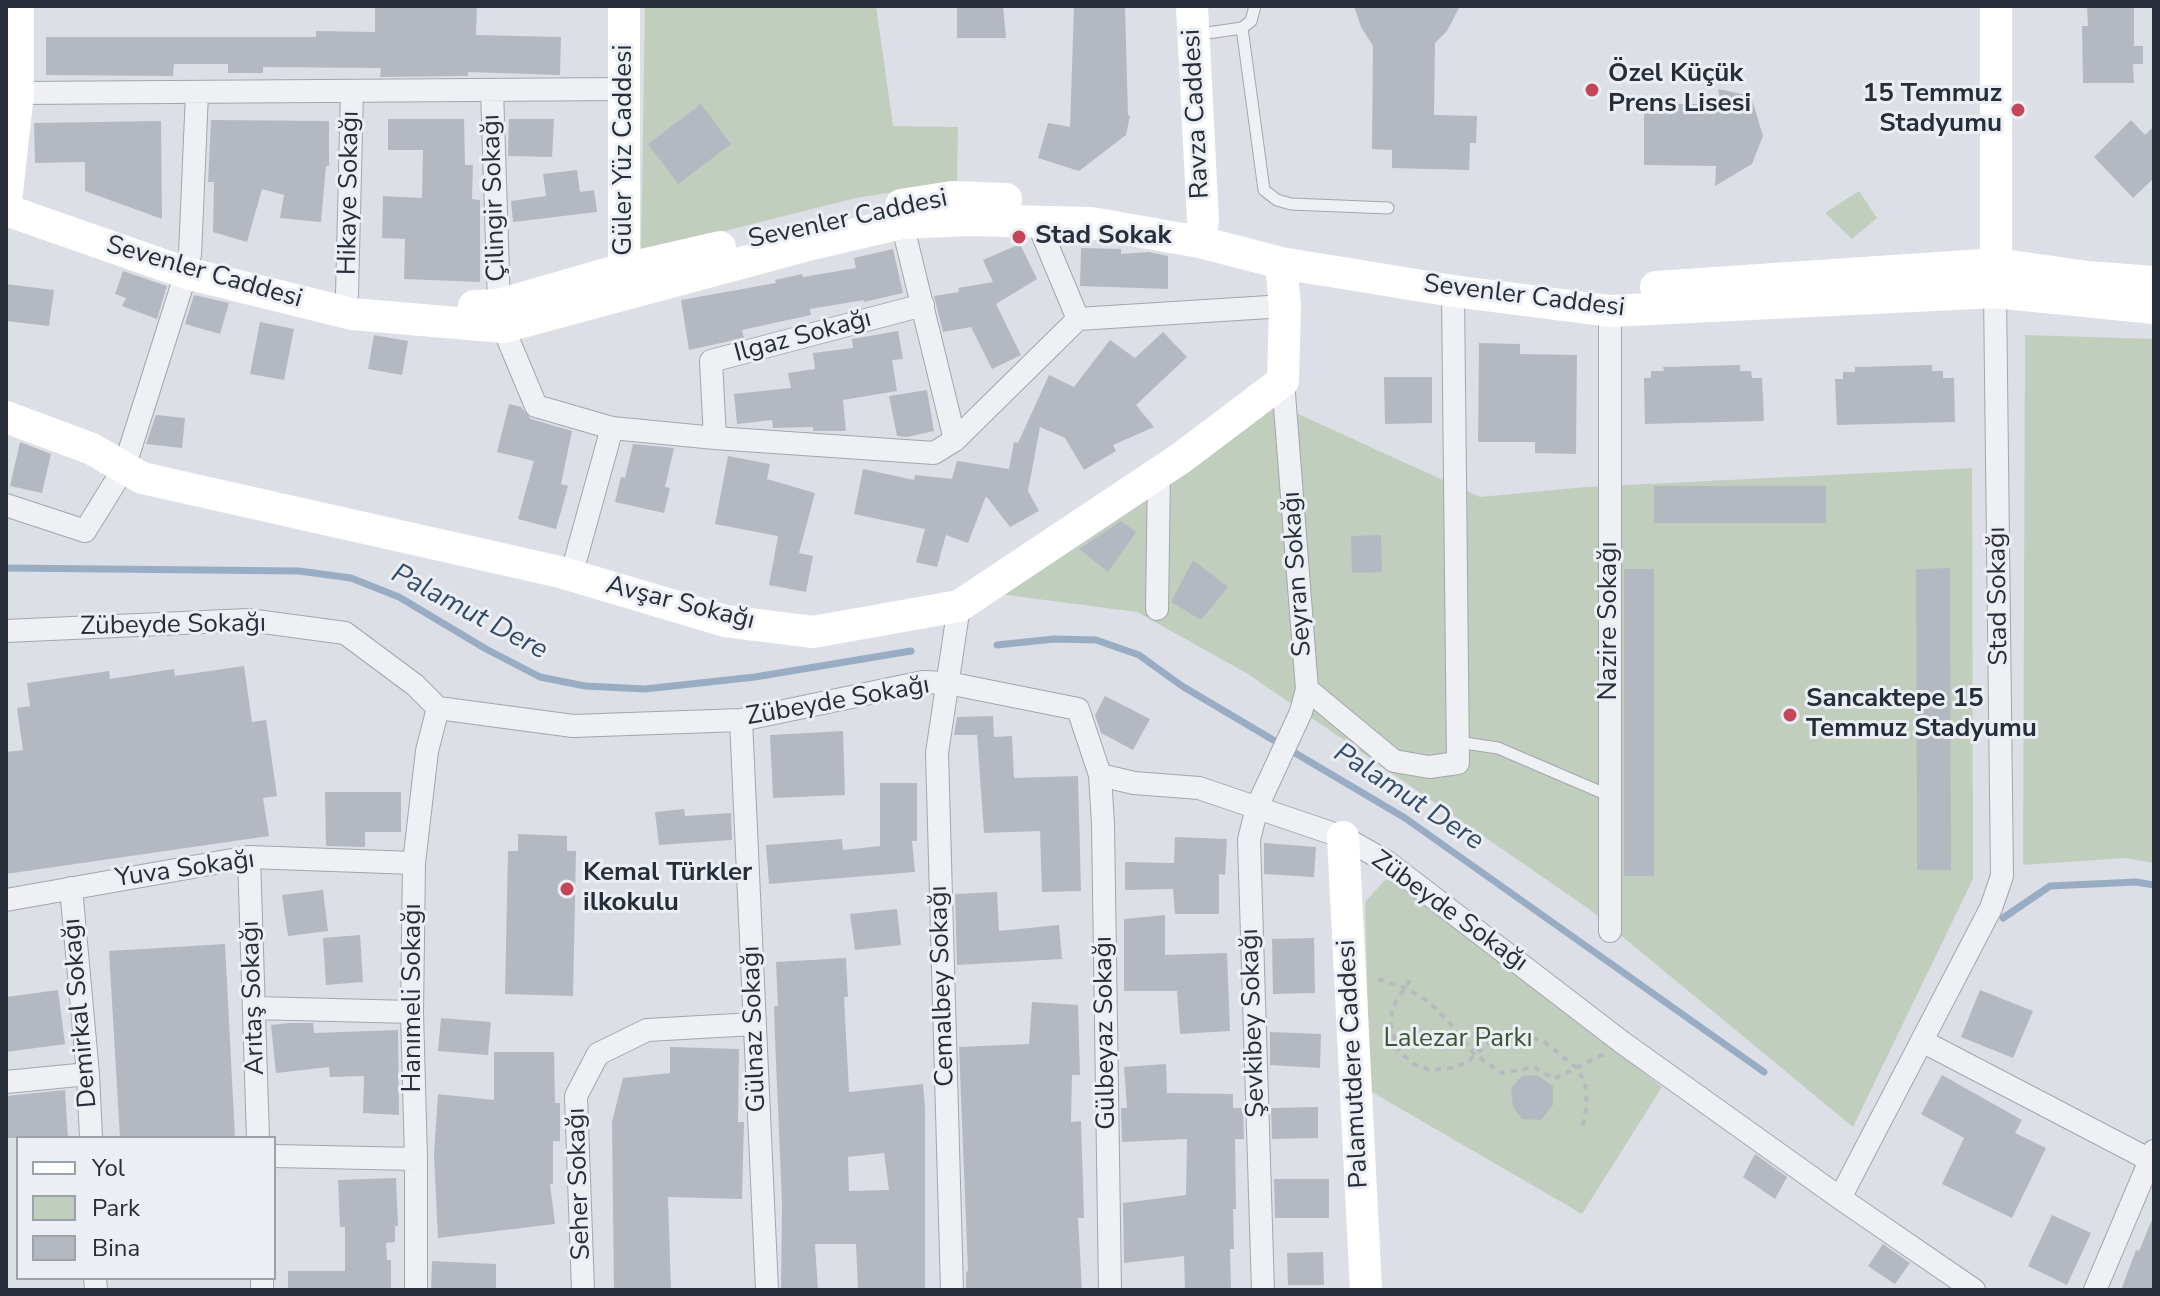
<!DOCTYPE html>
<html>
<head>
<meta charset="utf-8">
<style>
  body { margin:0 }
  #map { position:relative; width:2160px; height:1296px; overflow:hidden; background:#dcdfe5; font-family:"Nunito Sans",sans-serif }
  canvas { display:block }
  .frame { position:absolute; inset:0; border:8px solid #272e3a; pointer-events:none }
  .legend { position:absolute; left:16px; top:1136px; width:260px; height:144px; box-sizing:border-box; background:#ebeef3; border:2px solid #9da1a9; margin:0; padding:10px 14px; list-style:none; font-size:24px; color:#272e3a }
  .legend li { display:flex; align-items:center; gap:16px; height:40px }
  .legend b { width:40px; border:2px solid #9da1a9 }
</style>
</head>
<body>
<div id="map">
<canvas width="2160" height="1296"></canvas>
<div class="frame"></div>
<ul class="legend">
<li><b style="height:10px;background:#fff"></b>Yol</li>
<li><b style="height:22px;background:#c2cebd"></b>Park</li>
<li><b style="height:22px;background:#b4b9c1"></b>Bina</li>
</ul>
</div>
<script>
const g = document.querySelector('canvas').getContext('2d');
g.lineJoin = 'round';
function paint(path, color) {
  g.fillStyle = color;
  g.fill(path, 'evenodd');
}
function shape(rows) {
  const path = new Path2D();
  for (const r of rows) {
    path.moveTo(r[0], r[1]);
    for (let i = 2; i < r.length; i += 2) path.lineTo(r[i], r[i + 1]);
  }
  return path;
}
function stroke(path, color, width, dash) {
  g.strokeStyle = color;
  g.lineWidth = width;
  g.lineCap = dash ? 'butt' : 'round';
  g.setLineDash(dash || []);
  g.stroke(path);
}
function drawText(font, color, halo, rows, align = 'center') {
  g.font = font + ' "Nunito Sans",sans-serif';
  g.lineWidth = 6;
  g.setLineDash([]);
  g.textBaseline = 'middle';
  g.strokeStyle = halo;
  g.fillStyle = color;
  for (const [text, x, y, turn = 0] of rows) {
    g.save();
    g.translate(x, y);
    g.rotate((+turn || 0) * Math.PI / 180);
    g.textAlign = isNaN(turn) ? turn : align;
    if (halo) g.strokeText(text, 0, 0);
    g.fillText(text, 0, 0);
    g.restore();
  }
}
const green = shape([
  [645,6,876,6,893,126,958,127,957,182,856,198,641,252],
  [1859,191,1877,218,1852,239,1825,213],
  [2025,335,2154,339,2154,863,2125,858,2023,865],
  [1274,403,1480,497,1586,487,1972,468,1973,879,1853,1127,1589,909,1248,674,1137,612,999,594],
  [1396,879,1662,1087,1582,1214,1370,1091,1365,902,1385,880]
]);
const stream = shape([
  [6,568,299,571,351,578,399,597,486,649,540,677,585,686,645,689,755,677,911,651],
  [997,645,1054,639,1096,640,1139,655,1182,686,1405,818,1764,1072],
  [2003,918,2050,886,2136,882,2154,885]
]);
const building = shape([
  [375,6,477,6,476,35,561,37,560,75,468,72,468,76,380,77,381,68,263,67,263,73,228,73,228,64,174,64,173,76,46,75,46,37,316,37,316,31,375,32],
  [957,6,1003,6,1006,38,957,38],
  [1074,6,1125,6,1128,115,1130,116,1126,135,1079,171,1038,158,1048,123,1070,127],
  [1354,6,1460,6,1447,31,1435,43,1434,115,1477,116,1476,143,1470,143,1469,170,1392,168,1392,150,1372,149,1373,46,1361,27],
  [2087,6,2134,6,2134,46,2143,46,2143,64,2133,64,2134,83,2083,83,2082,26,2088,26],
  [1718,89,1751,96,1763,136,1752,164,1715,186,1716,166,1644,165,1644,97,1678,97,1678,104,1721,104],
  [701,104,731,144,678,184,648,144],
  [388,119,464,119,465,165,473,165,472,199,480,200,480,282,404,279,405,239,382,238,383,196,422,198,423,150,388,150],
  [509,119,554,119,552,157,508,156],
  [211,120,329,121,329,166,326,166,321,222,280,218,284,195,262,189,247,242,213,232,214,182,208,182],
  [2131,120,2145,135,2154,126,2154,178,2133,198,2094,157],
  [161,121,162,219,85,191,85,162,35,163,34,123],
  [577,170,580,192,594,190,597,212,513,222,511,201,546,196,543,174],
  [1020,244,1037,279,996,304,1021,355,992,369,971,327,943,332,934,296,959,292,958,288,993,282,983,260],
  [1081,248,1121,249,1121,254,1149,252,1168,256,1168,289,1080,286],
  [893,249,903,293,864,302,864,300,810,309,811,315,742,330,744,338,689,350,681,300,776,283,775,280,802,274,803,277,856,268,854,258],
  [123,271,167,286,157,319,122,306,126,298,115,294],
  [6,284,54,290,49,326,6,321],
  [194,295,229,303,220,334,185,324],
  [260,322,294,329,284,380,250,374],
  [898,331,903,359,892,360,897,391,843,400,846,431,813,431,813,427,773,428,772,420,737,424,734,394,791,388,788,373,815,369,813,353,853,348,852,339],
  [1163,332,1187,357,1136,405,1154,427,1113,445,1116,451,1084,470,1065,438,1040,427,1028,491,1039,511,1010,527,986,496,968,543,946,535,937,567,916,562,925,529,854,514,863,469,914,480,915,475,952,479,957,461,1009,469,1014,442,1018,443,1049,375,1074,387,1110,340,1135,358],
  [374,335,408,341,402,375,368,369],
  [1479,343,1520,344,1520,354,1577,355,1576,454,1535,453,1535,442,1478,442],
  [1740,365,1740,371,1751,371,1752,378,1762,378,1764,421,1645,424,1644,378,1651,378,1651,371,1664,371,1663,367],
  [1932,365,1932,371,1943,371,1943,378,1954,378,1955,422,1837,425,1835,379,1843,379,1843,372,1855,372,1855,367],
  [1384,377,1432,377,1432,423,1385,424],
  [927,390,934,431,907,437,897,436,889,396],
  [509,404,521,407,531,419,572,431,561,484,568,486,556,529,518,519,534,461,497,452],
  [156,415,185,418,182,448,146,444],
  [20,442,51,454,42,493,10,486],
  [633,444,674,448,665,487,670,488,664,513,615,502,621,477,625,478],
  [728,456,770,464,767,479,815,493,799,553,813,556,806,592,769,585,778,536,715,524],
  [1654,486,1826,486,1826,523,1654,523],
  [1121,521,1136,532,1108,572,1079,549],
  [1381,535,1382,572,1352,573,1351,536],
  [1193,560,1228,587,1201,620,1171,602],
  [1950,568,1951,870,1917,870,1916,569],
  [1624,569,1654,569,1654,876,1624,876],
  [244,666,252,722,266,720,277,796,263,798,269,836,6,874,6,752,23,750,17,708,30,706,27,683,109,671,110,679,174,669,175,676],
  [1105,696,1150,719,1133,750,1101,733,1095,715],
  [993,716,994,737,1012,736,1014,778,1078,776,1081,891,1042,892,1040,831,984,833,977,735,954,735,957,717],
  [843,731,845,795,773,798,770,735],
  [880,783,917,783,917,841,912,841,915,872,769,884,766,845,842,839,843,850,880,846],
  [325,792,401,792,401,832,365,832,365,847,326,846],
  [684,809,685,816,731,813,732,840,659,845,655,812],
  [518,834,567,836,567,851,576,851,573,996,505,994,508,851,518,851],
  [1175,837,1227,839,1225,875,1219,874,1219,914,1175,914,1173,889,1125,890,1125,862,1174,863],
  [1264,843,1316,847,1314,877,1264,874],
  [323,890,328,931,288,936,282,895],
  [997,892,999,931,1059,925,1062,959,957,965,955,894],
  [897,909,901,945,855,950,850,914],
  [1165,915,1165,955,1227,953,1230,1031,1180,1034,1177,991,1124,991,1124,919],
  [360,935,363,982,326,985,323,938],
  [1314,938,1315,993,1273,994,1272,939],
  [225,944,235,1138,120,1138,109,951],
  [846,958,848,997,844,997,849,1092,923,1084,925,1107,925,1290,858,1290,856,1244,815,1244,818,1290,781,1290,782,1203,775,1038,774,1006,778,1006,776,962],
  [884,1153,889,1190,849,1191,848,1157],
  [58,990,65,1044,6,1052,6,997],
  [1980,990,2033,1011,2013,1058,1961,1037],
  [1032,1002,1078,1005,1080,1075,1072,1075,1071,1122,1081,1121,1084,1218,1078,1218,1082,1290,966,1290,966,1272,968,1271,959,1047,1029,1044],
  [441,1018,491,1022,488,1055,438,1051],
  [289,1023,313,1023,314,1033,398,1030,399,1115,363,1113,364,1076,330,1077,329,1067,276,1073,271,1025],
  [1270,1032,1321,1034,1320,1068,1270,1065],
  [670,1047,739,1049,738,1122,744,1122,742,1199,668,1197,671,1290,614,1290,612,1122,623,1078,670,1073],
  [494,1052,554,1052,555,1103,560,1103,560,1141,553,1141,553,1184,550,1184,555,1224,438,1238,434,1155,438,1094,494,1100],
  [1166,1064,1167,1093,1233,1094,1233,1108,1243,1108,1244,1139,1235,1139,1236,1209,1233,1209,1234,1249,1230,1249,1231,1289,1185,1290,1184,1256,1124,1263,1123,1203,1186,1195,1187,1139,1122,1142,1121,1108,1127,1108,1124,1067],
  [1537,1075,1553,1086,1553,1105,1541,1120,1522,1119,1513,1107,1511,1088,1522,1076],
  [1942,1075,2022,1120,2015,1133,2046,1148,2012,1218,1942,1184,1964,1138,1921,1114],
  [65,1090,68,1138,6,1138,6,1096],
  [1318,1107,1318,1138,1272,1139,1271,1108],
  [1755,1154,1787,1177,1775,1199,1743,1177],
  [396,1178,398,1226,395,1226,395,1242,386,1243,387,1260,391,1260,391,1290,288,1290,288,1271,345,1271,345,1227,340,1227,338,1180],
  [1274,1179,1329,1179,1329,1218,1275,1218],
  [2052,1215,2091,1233,2067,1285,2028,1266],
  [2154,1215,2154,1290,2121,1290,2136,1250,2139,1251],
  [1883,1244,1910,1263,1895,1284,1868,1266],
  [1323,1252,1324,1285,1288,1285,1287,1253],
  [432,1261,496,1264,496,1290,431,1290]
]);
const path = shape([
  [1378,979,1405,988,1429,1002,1449,1022,1475,1055,1502,1073,1534,1067,1554,1079,1604,1054],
  [1410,980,1392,1008,1391,1028,1398,1050,1413,1064,1431,1070,1451,1068,1467,1063,1484,1046,1501,1037,1524,1036,1543,1041,1577,1068,1585,1083,1587,1106,1582,1129]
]);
const lane = shape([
  [1242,28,1264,190,1277,200,1291,204,1388,208],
  [1194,35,1242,28,1251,21,1255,6],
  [1458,742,1498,748,1610,796]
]);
const street = shape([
  [492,90,499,305],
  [18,93,625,89],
  [1037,221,1078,319],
  [902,223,955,440],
  [190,255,197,93],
  [347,294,352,91],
  [1610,311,1610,931],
  [503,327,536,406,612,428],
  [715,438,711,361,923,305],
  [6,505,85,531,124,468,186,273],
  [571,576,612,428,715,438,934,453,955,440,1078,319,1285,306],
  [1157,609,1159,473],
  [6,631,248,620,345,633,415,685,438,708,573,726,741,720,923,682,948,683,1078,709,1100,775,1134,783,1199,788,1343,837,1387,862,1623,1043,1840,1198,1974,1290],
  [1307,689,1394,761,1429,767,1458,763,1453,291],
  [741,720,767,1290],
  [1100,775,1103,824,1110,1290],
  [249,857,258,1138],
  [71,888,88,1074,91,1138],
  [6,900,249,857,414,863],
  [255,1008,412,1012],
  [1922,1041,2150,1160],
  [6,1082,88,1074],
  [274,1156,416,1159],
  [1840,1198,1991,908,2002,876,1995,292],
  [95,1278,96,1290],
  [262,1278,262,1290],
  [416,1290,416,1159,412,1012,414,863,427,751,438,708],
  [583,1290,576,1096,598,1054,647,1030,754,1024],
  [952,1290,937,753,959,606],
  [1263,1290,1249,840,1257,807,1301,712,1307,689,1283,381],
  [2095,1290,2154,1151]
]);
const secondary = shape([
  [624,6,624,269,627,290],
  [1192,6,1203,221,1200,242],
  [1996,6,1996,283],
  [6,201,18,93,18,6],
  [901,205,952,197,1006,199],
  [6,210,186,273,352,314,503,327,804,246,902,223,970,220,1091,223,1200,242,1281,263,1453,291,1610,311,1995,292,2154,308],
  [1656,287,1997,264,2088,277,2154,282],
  [474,306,499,305,624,269,720,247],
  [6,417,92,449,142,478,560,572,725,621,813,632,959,606,1181,458,1283,381,1285,306,1281,263],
  [1343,837,1366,1290]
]);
const markers = [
  [1592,90,8,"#c54658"],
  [2018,110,8,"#c54658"],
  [1019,237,8,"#c54658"],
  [1790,715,8,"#c54658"],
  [567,889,8,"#c54658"]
];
const poiNames = [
  ["Özel Küçük",1608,75],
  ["Prens Lisesi",1608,105],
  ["15 Temmuz",2002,95,"right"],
  ["Stadyumu",2002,125,"right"],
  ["Stad Sokak",1035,237],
  ["Sancaktepe 15",1806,700],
  ["Temmuz Stadyumu",1806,730],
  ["Kemal Türkler",583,874],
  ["ilkokulu",583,904]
];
const streetNames = [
  ["Ravza Caddesi",1197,114,-93],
  ["Güler Yüz Caddesi",625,150,-90],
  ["Hikaye Sokağı",350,193,-89],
  ["Çilingir Sokağı",495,198,-92],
  ["Sevenler Caddesi",848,220,-12],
  ["Sevenler Caddesi",204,273,16],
  ["Sevenler Caddesi",1524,297,7],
  ["Ilgaz Sokağı",803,337,-15],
  ["Seyran Sokağı",1298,574,-94],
  ["Stad Sokağı",1999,596,-91],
  ["Avşar Sokağı",680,604,14],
  ["Nazire Sokağı",1610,621,-90],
  ["Zübeyde Sokağı",173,626,-1],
  ["Zübeyde Sokağı",838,702,-10],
  ["Yuva Sokağı",185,870,-8],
  ["Zübeyde Sokağı",1449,912,36],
  ["Cemalbey Sokağı",943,986,-92],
  ["Arıtaş Sokağı",254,998,-92],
  ["Hanımeli Sokağı",414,998,-90],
  ["Demirkal Sokağı",81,1013,-95],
  ["Şevkibey Sokağı",1254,1023,-92],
  ["Gülnaz Sokağı",755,1029,-92],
  ["Gülbeyaz Sokağı",1106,1033,-91],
  ["Palamutdere Caddesi",1354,1064,-93],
  ["Seher Sokağı",580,1184,-92]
];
const parkNames = [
  ["Lalezar Parkı",1458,1040]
];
const waterNames = [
  ["Palamut Dere",469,613,28],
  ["Palamut Dere",1408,798,33]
];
paint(green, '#c2cebd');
stroke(stream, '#98adc4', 7);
paint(building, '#b4b9c1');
stroke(lane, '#a2a6ae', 13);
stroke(street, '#a2a6ae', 24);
stroke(path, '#b6bac0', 4, [6, 6]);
stroke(lane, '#eef0f4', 11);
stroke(street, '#eef0f4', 22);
stroke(secondary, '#fff', 32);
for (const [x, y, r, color] of markers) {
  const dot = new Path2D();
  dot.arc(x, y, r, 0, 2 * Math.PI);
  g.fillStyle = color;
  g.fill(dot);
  stroke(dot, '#ebeef3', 3);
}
drawText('bold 26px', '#272e3a', '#ebeef3', poiNames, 'left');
drawText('26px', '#272e3a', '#ebeef3', streetNames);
drawText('26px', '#3b5535', '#ebeef3', parkNames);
drawText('italic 28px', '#344c6b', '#ebeef3', waterNames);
</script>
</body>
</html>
